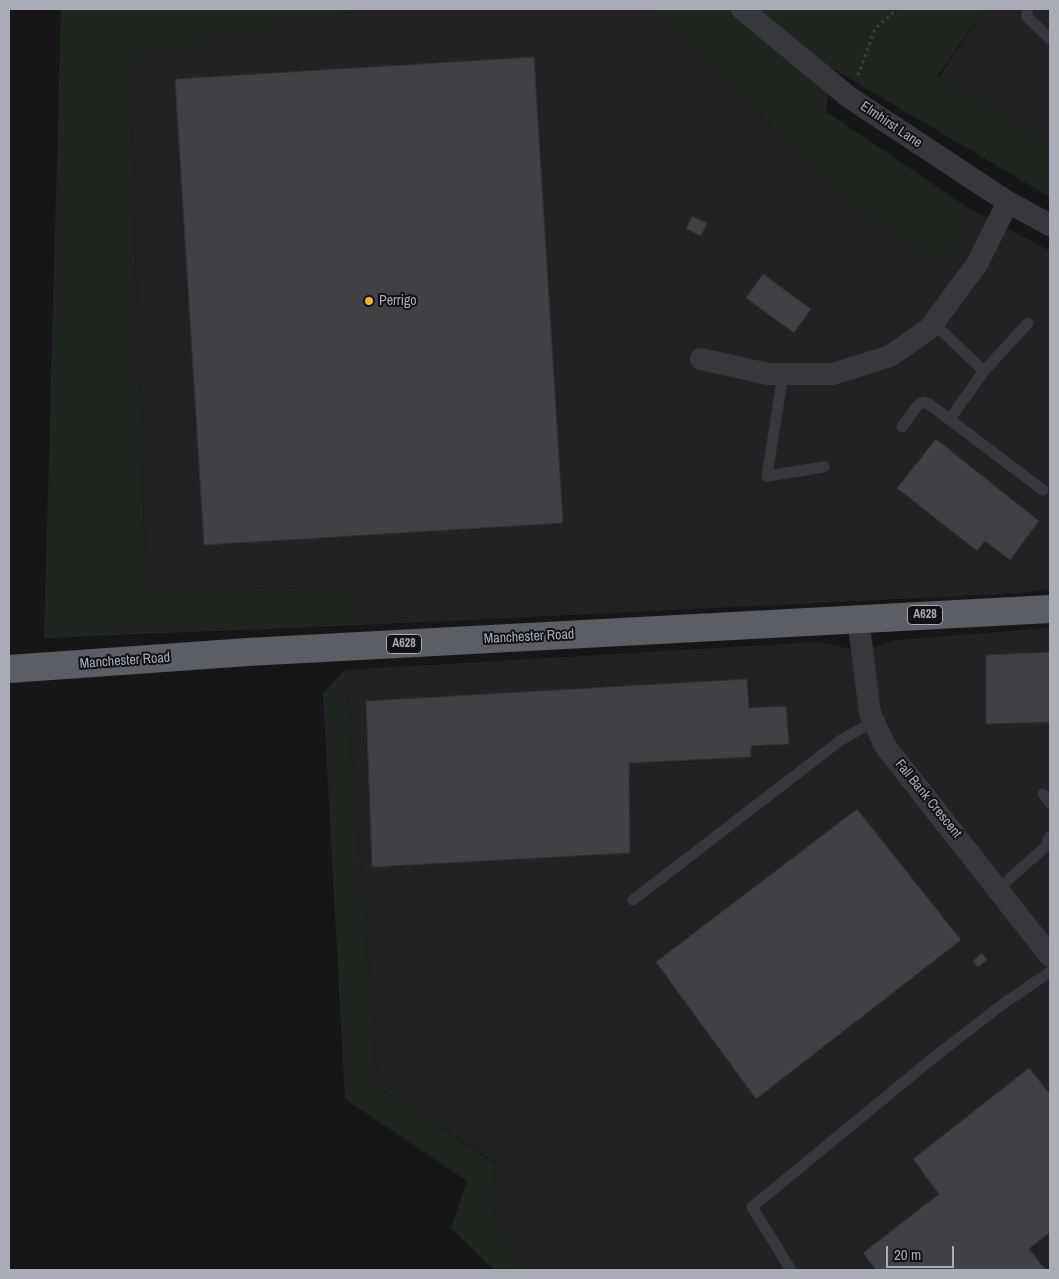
<!DOCTYPE html>
<html>
<head>
<meta charset="utf-8">
<style>
  body { margin:0 }
  #map { position:relative; width:1059px; height:1279px; overflow:hidden; background:#161618; font-family:"Archivo Narrow",sans-serif }
  canvas { display:block }
  .frame { position:absolute; inset:0; border:10px solid #a8adb8; pointer-events:none }
  .scale { position:absolute; left:886px; top:1246px; width:68px; height:22px; box-sizing:border-box; border:2px solid #a8adb8; border-top:0; padding-left:6px; font-size:15px; line-height:18px; white-space:nowrap; color:#a8adb8; -webkit-text-stroke:4px #111113; paint-order:stroke }
</style>
</head>
<body>
<div id="map">
<canvas width="1059" height="1279"></canvas>
<div class="frame"></div>
<div class="scale">20 m</div>
</div>
<script>
const g = document.querySelector('canvas').getContext('2d');
g.lineJoin = 'round';
function paint(path, color) {
  g.fillStyle = color;
  g.fill(path, 'evenodd');
}
function shape(rows) {
  const path = new Path2D();
  for (const r of rows) {
    path.moveTo(r[0], r[1]);
    for (let i = 2; i < r.length; i += 2) path.lineTo(r[i], r[i + 1]);
  }
  return path;
}
function stroke(path, color, width, dash) {
  g.strokeStyle = color;
  g.lineWidth = width;
  g.lineCap = dash ? 'butt' : 'round';
  g.setLineDash(dash || []);
  g.stroke(path);
}
function drawText(font, color, halo, rows, align = 'center') {
  g.font = font + ' "Archivo Narrow",sans-serif';
  g.lineWidth = 4;
  g.setLineDash([]);
  g.textBaseline = 'middle';
  g.strokeStyle = halo;
  g.fillStyle = color;
  for (const [text, x, y, turn = 0] of rows) {
    g.save();
    g.translate(x, y);
    g.rotate((+turn || 0) * Math.PI / 180);
    g.textAlign = isNaN(turn) ? turn : align;
    if (halo) g.strokeText(text, 0, 0);
    g.fillText(text, 0, 0);
    g.restore();
  }
}
const built = shape([
  [368,9,652,9,791,146,965,206,1050,251,1050,589,1023,593,363,625,361,586,146,591,129,59],
  [984,9,1050,9,1050,197,914,116],
  [1050,628,1050,1270,523,1270,492,1213,496,1163,378,1088,345,670,818,642,861,651,895,640]
]);
const green = shape([
  [61,9,368,9,129,59,146,591,361,586,363,625,44,638],
  [652,9,984,9,937,77,1050,145,1050,197,828,66,827,112,965,206,952,265,911,242,837,191],
  [345,670,378,1088,496,1164,492,1213,523,1270,494,1270,451,1228,467,1181,345,1099,323,693]
]);
const building = shape([
  [534,57,563,523,204,545,175,79,534,57],
  [692,216,707,223,701,236,686,229,692,216],
  [763,274,811,309,794,333,746,298,763,274],
  [936,439,1039,521,1010,560,985,541,977,551,897,488,936,439],
  [1050,652,1050,722,986,724,986,655,1050,652],
  [747,679,749,708,786,706,789,744,751,746,751,757,629,763,630,853,372,867,366,701,747,679],
  [857,809,961,940,756,1099,656,962,857,809],
  [982,953,987,960,978,967,973,961,982,953],
  [1029,1068,1050,1094,1050,1232,1029,1249,1046,1270,876,1270,863,1253,939,1194,913,1159,1029,1068]
]);
const path = shape([
  [858,75,875,29,897,9]
]);
const service = shape([
  [1027,9,1027,17,1050,39],
  [933,323,984,371,1028,323],
  [783,374,767,476,824,467],
  [950,419,984,371],
  [902,427,918,405,923,402,929,404,1043,490],
  [1043,794,1050,803],
  [998,889,1045,847,1050,836],
  [633,900,841,740,873,722],
  [791,1270,752,1207,938,1054,1003,1004,1050,972]
]);
const minor = shape([
  [742,9,850,98,1008,202,1050,225],
  [701,359,768,374,833,374,890,356,929,329,977,264,1008,202],
  [858,618,870,713,885,746,1050,956]
]);
const trunk = shape([
  [9,669,248,652,1050,609]
]);
const markers = [
  [369,301,5,"#f2b134"]
];
const shields = [
  [925,615,35],
  [404,644,35]
];
const shieldNames = [
  ["A628",925,615],
  ["A628",404,644]
];
const streetNames = [
  ["Elmhirst Lane",891,125,34],
  ["Manchester Road",529,637,-3],
  ["Manchester Road",125,661,-4],
  ["Fall Bank Crescent",928,799,51]
];
const poiNames = [
  ["Perrigo",379,301]
];
paint(built, '#222225');
paint(green, '#1e261f');
paint(building, '#404145');
stroke(building, '#303034', 1);
stroke(path, '#3d3f44', 3, [2.5, 4]);
stroke(service, '#37383d', 11);
stroke(minor, '#37383d', 22);
stroke(trunk, '#5b5e65', 28);
for (const [x, y, r, color] of markers) {
  const dot = new Path2D();
  dot.arc(x, y, r, 0, 2 * Math.PI);
  g.fillStyle = color;
  g.fill(dot);
  stroke(dot, '#111113', 2);
}
for (const [x, y, w] of shields) {
  const box = new Path2D();
  box.roundRect(x - w / 2, y - 9.5, w, 19, 4);
  g.fillStyle = '#111113';
  g.fill(box);
  stroke(box, '#a8adb8', 1);
}
drawText('bold 12px', '#a8adb8', null, shieldNames);
drawText('14px', '#a8adb8', '#111113', streetNames);
drawText('14px', '#a8adb8', '#111113', poiNames, 'left');
</script>
</body>
</html>
